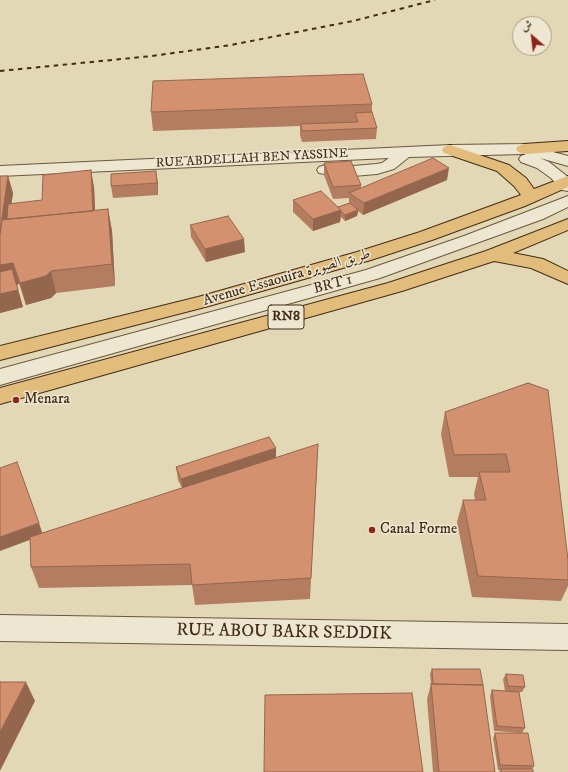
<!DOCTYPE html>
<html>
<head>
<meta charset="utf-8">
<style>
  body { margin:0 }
  #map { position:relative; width:568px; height:772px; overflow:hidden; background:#e3d8b6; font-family:"IM FELL DW Pica",Amiri,serif }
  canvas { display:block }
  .north { position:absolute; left:512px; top:16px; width:40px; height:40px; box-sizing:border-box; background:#ede6d0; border:1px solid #a99c86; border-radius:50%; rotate:332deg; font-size:11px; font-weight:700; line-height:16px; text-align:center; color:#422c17 }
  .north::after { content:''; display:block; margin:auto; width:14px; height:18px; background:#8f2418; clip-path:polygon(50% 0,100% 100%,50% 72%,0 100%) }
</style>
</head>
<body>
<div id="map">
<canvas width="568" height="772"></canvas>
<div class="north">ش</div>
</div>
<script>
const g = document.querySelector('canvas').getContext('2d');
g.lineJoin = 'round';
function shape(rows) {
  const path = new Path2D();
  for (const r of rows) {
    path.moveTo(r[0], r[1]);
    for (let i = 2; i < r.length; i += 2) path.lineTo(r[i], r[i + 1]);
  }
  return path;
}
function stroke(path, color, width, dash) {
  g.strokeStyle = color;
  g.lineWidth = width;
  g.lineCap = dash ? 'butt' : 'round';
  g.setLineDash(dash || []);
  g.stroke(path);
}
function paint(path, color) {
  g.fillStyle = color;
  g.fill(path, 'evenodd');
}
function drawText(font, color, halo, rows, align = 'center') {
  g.font = font + ' "IM FELL DW Pica",Amiri,serif';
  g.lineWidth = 3;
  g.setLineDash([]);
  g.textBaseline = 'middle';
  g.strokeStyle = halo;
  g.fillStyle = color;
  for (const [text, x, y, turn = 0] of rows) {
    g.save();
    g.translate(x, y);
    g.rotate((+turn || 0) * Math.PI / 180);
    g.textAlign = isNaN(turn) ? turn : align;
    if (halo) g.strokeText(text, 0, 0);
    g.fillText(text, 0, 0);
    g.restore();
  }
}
const minor = shape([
  [524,144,568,156,568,166,540,158,549,162,568,177,568,191,562,190,551,178,537,168,521,162,519,159,521,156,526,154,523,154,409,157,394,169,377,174,342,177,319,173,317,170,319,167,325,165,342,167,376,164,382,163,389,158,0,176,0,166,450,145,524,144],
  [568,196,568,207,543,219,380,278,0,385,0,369,366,270,464,236,568,196],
  [0,615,568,624,568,650,0,641,0,615]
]);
const major = shape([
  [568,141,568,151,524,154,518,152,516,149,518,146,524,144,568,141],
  [450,145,509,165,526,178,534,189,568,176,568,187,525,206,432,240,371,260,209,306,0,360,0,346,198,297,357,252,420,232,521,195,514,186,497,171,444,153,442,150,444,147,450,145],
  [568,219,568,230,513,253,543,259,568,271,568,284,531,268,494,261,402,291,0,404,0,388,388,283,486,251,568,219]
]);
const rail = shape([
  [0,71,152,56,231,45,353,21,435,0]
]);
const wall = shape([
  [372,104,372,112,377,128,376,139,302,142,300,135,300,126,153,131,151,112],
  [324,163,361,185,361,188,447,180,363,215,358,211,357,216,345,221,341,217,340,222,313,231,293,212,293,200,338,207,349,203,349,198,333,199,324,175],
  [0,176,8,176,13,193,11,204,42,200,94,187,95,211,108,209,112,231,115,286,56,293,51,298,26,305,19,284,17,285,23,307,0,313],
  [158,183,158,195,113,198,111,186],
  [190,225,245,252,206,262,191,237],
  [528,383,568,560,568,586,561,601,472,597,457,522,463,500,475,500,474,494,478,477,449,477,441,434,445,412],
  [276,448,276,458,317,466,310,599,195,605,192,585,39,588,31,567,30,540,43,533,182,488,178,480,176,467],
  [432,669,495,772,433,772,427,699,431,684,430,674],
  [506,674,525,687,522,692,519,692,525,728,522,733,494,731,490,696,492,690,505,691,503,679],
  [495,733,534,766,532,769,499,772,500,770,498,770,493,738]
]);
const shadedWall = shape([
  [449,168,447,180,363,215,364,203],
  [91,170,94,187,96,230,93,213],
  [156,171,158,183,158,195],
  [8,176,13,193,9,222,13,263,19,284,2,288,0,286,0,232],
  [108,209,112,231,115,286,112,264],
  [341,210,340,222,313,231,313,219],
  [358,210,357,216,345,221,345,215],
  [244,239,245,252,206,262,205,249],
  [51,271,56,293,51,298,26,305,20,283],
  [18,290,23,307,0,313,0,294],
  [276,448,276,461,183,491,181,479],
  [39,523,43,535,0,551,0,537],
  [26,682,35,701,0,771,0,732]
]);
const building = shape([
  [363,74,372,104,151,112,153,81,363,74],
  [372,112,377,128,302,131,301,124,358,122,355,113,372,112],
  [433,158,449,168,364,203,349,193,433,158],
  [351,161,361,185,333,187,324,163,351,161],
  [91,170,93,211,7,219,8,204,42,200,43,175,91,170],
  [156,171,157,183,111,186,111,174,156,171],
  [0,176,8,176,0,232,0,176],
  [321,191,341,210,313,219,293,200,321,191],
  [350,203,358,210,345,215,341,211,341,210,338,207,350,203],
  [108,209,112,264,51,271,46,276,20,283,13,263,0,265,0,235,2,220,108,209],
  [228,216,244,239,205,249,190,225,228,216],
  [12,269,18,290,0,294,0,272,12,269],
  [528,383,548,390,568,560,568,580,478,576,463,500,486,500,479,472,510,472,506,454,454,455,445,412,528,383],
  [269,437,276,448,181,479,176,467,269,437],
  [318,444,311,578,192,585,190,564,31,567,30,537,318,444],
  [17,462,39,523,0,537,0,468,17,462],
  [432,669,480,669,483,685,433,684,432,669],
  [506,674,523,675,525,687,508,686,506,674],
  [0,682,26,682,0,732,0,682],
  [431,684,483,685,495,772,439,772,431,684],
  [492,690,519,692,525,728,497,726,492,690],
  [412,693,423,772,264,772,265,695,412,693],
  [495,733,528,733,534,766,500,765,495,733],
  [501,769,533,769,533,772,501,772,501,769]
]);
const markers = [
  [16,400,4,"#8f2418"],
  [372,530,4,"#8f2418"]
];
const farStreetnames = [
  ["RUE ABDELLAH BEN YASSINE",252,159,-3]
];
const shields = [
  [286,317,36]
];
const shieldNames = [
  ["RN8",286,317]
];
const streetNames = [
  ["Avenue Essaouira طريق الصويرة",287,278,-16],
  ["BRT 1",333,285,-15]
];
const poiNames = [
  ["Menara",24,400],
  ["Canal Forme",380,530]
];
const nearStreetnames = [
  ["RUE ABOU BAKR SEDDIK",284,633,1]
];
stroke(minor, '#6a573f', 2);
stroke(major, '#422c17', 2);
paint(minor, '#ede6d0');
paint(major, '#e2bc7b');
stroke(rail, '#422c17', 2, [4.5, 4.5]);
paint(wall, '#b57d60');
paint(shadedWall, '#94664e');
paint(building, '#d39170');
stroke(building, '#94664e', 1);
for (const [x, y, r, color] of markers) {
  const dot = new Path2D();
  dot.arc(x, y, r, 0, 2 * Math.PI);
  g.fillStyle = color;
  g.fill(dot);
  stroke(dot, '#ede6d0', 1.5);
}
drawText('13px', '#422c17', '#ede6d0', farStreetnames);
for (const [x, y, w] of shields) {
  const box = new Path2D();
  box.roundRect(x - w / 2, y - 12, w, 24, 3);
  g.fillStyle = '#ede6d0';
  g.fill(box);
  stroke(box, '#422c17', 1);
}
drawText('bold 14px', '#422c17', null, shieldNames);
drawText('15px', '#422c17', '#ede6d0', streetNames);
drawText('15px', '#422c17', '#ede6d0', poiNames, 'left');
drawText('18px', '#422c17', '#ede6d0', nearStreetnames);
</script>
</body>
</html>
